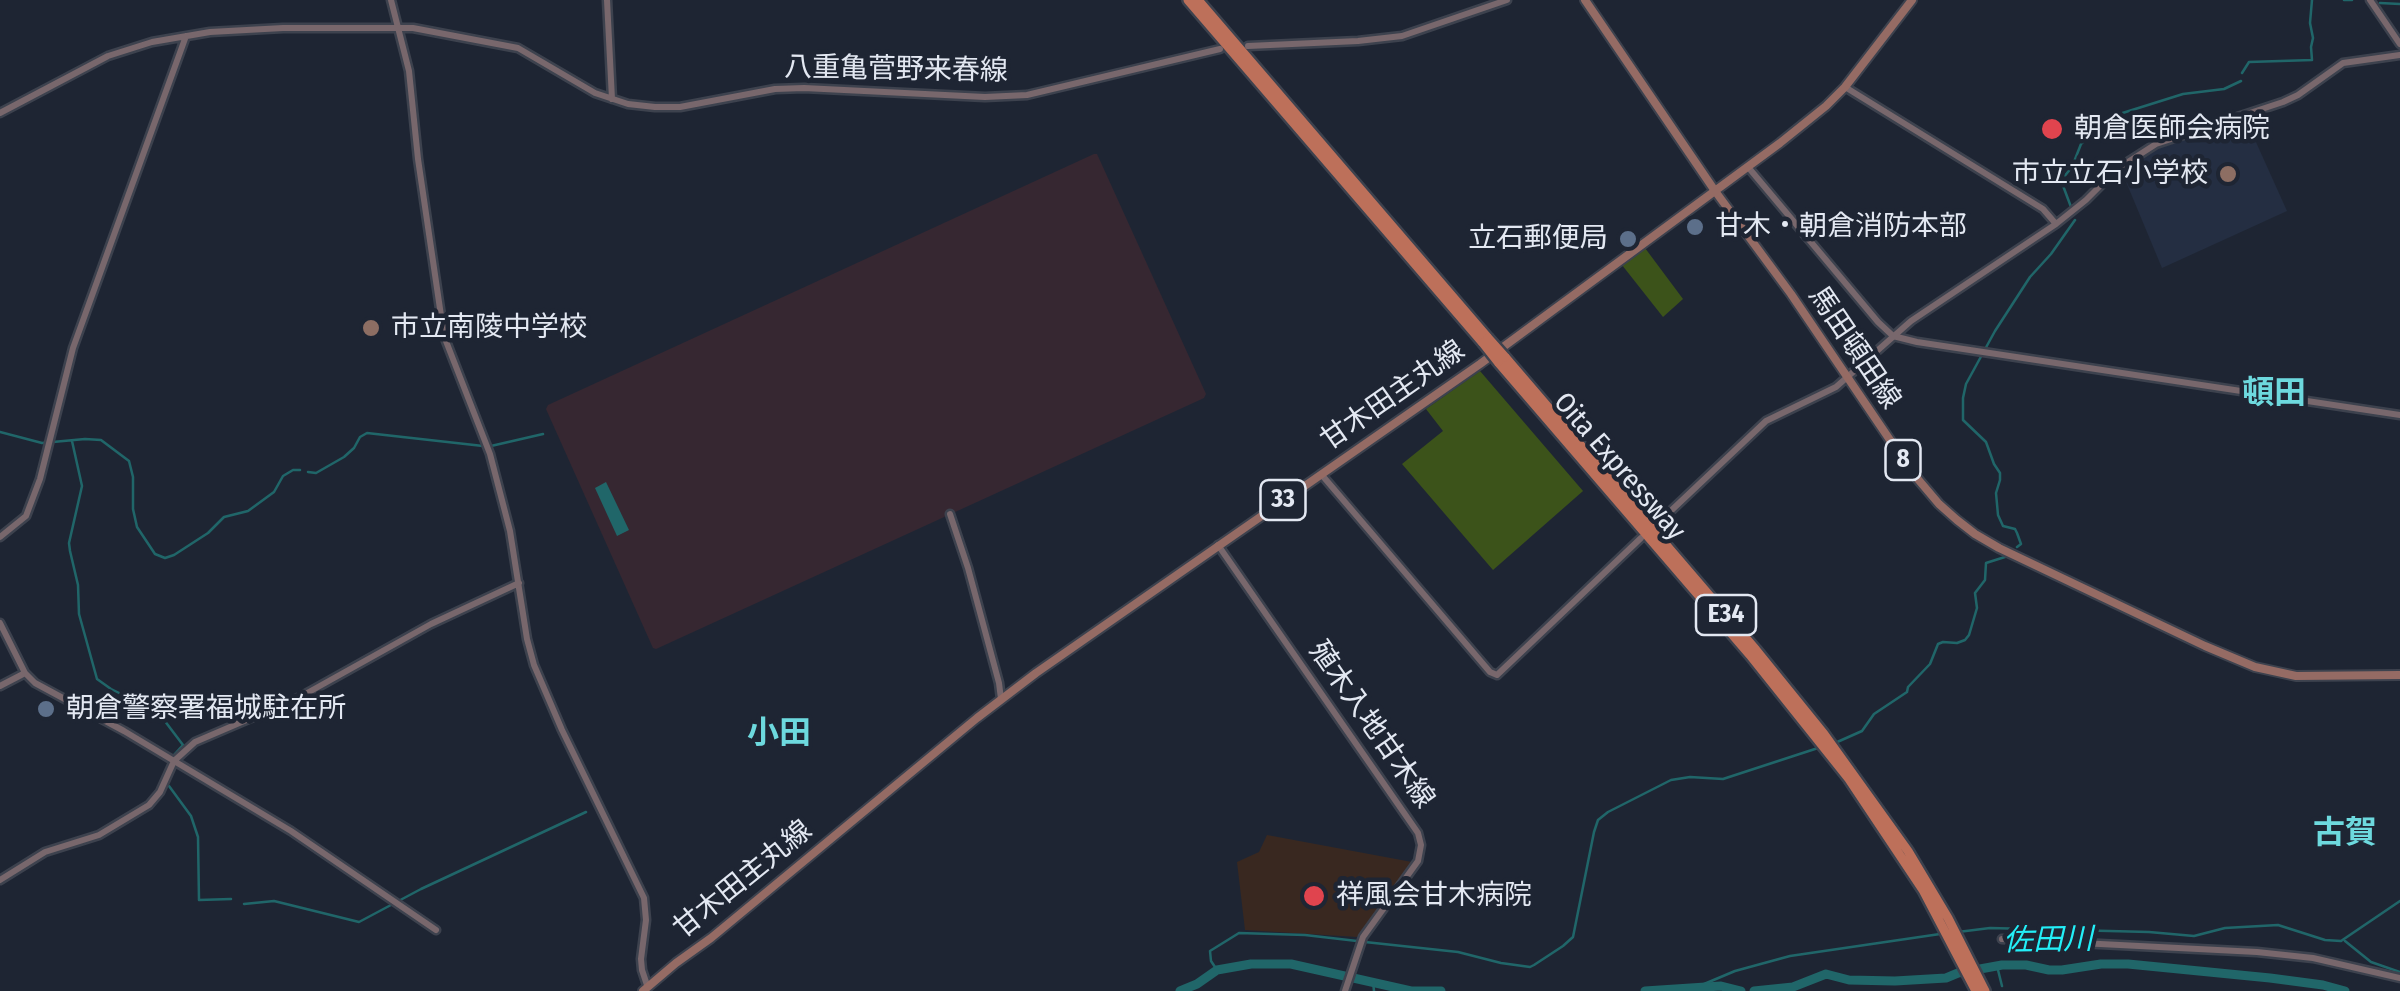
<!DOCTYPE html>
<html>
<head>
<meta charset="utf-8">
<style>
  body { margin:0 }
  canvas { display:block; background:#1e2533 }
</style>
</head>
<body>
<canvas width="2400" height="991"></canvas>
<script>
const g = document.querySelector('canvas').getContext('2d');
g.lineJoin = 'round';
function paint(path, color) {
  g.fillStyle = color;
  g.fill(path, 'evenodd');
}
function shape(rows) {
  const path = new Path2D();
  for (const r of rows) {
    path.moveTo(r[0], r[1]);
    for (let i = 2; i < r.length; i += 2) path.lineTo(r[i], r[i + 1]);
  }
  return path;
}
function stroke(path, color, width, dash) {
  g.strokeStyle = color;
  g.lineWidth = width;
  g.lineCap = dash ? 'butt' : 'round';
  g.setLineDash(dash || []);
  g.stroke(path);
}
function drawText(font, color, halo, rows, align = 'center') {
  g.font = font + ' "Fira Sans Condensed","Noto Sans JP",sans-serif';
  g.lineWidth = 9;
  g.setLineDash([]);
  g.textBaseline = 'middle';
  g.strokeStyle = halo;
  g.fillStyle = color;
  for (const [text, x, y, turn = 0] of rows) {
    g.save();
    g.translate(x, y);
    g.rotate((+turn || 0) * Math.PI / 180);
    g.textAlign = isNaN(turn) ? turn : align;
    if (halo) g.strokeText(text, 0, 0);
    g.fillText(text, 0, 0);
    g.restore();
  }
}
const built = shape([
  [2246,120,2287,211,2162,268,2122,172,2137,159,2162,147]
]);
const industrial = shape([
  [1094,154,1097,154,1206,394,1204,398,656,649,653,648,546,409,548,405]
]);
const medical = shape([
  [1267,835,1412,862,1357,937,1245,930,1237,862,1259,852]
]);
const green = shape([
  [1645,248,1683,299,1663,317,1622,265],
  [1480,371,1583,491,1493,570,1402,464,1443,431,1426,409]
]);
const water = shape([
  [606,482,629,530,617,536,595,488]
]);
const stream = shape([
  [2344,0,2352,0],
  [2380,3,2400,4],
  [2242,73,2249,62,2312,60,2311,47,2313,38,2310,23,2312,0],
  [2071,207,2062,183,2063,178,2072,167,2081,144,2113,116,2183,94,2224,89,2241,81],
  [0,432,42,443,85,439,101,440,129,461,133,477,133,509,137,527,155,554,165,558,174,555,208,533,224,517,248,511,274,492,283,476,293,470,300,470],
  [72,441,82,486,69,543,70,551,78,585,79,614,97,679,111,689,158,712,183,745,173,756],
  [491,446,543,434],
  [308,472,316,473,344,457,354,448,360,437,367,433,483,446],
  [2017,547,2021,544,2017,533,2015,529,2003,526,1998,515,1996,493,2000,480,2000,473,1994,464,1986,442,1963,420,1963,398,1966,384,1995,331,2030,277,2051,254,2075,220],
  [1835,743,1862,731,1874,714,1907,692,1908,687,1930,664,1938,644,1943,642,1957,643,1965,640,1969,635,1977,608,1975,593,1985,580,1986,563,2008,556],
  [169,786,191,816,198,837,199,900,231,899],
  [244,904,274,901,359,922,421,889,586,812],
  [1958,932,1990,928,2149,932,2194,936,2225,928,2278,925,2325,940,2341,941,2400,901],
  [2345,941,2371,962,2400,972],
  [1365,942,1458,952,1501,963,1530,967,1534,965,1563,946,1573,937,1594,832,1598,820,1608,812,1671,780,1690,777,1723,779,1818,748],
  [1997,966,2002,986],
  [1217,970,1211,961,1210,951,1239,933,1305,935,1357,941],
  [1373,982,1374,991],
  [1697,987,1735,971,1790,956,1940,934]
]);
const river = shape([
  [1180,991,1197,984,1217,970,1251,964,1291,964,1411,991,1441,991],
  [1645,991,1721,986,1741,991],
  [1754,991,1793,987,1826,974,1849,980,1895,981,1946,978,1958,973,2002,965,2026,965,2049,970,2062,970,2101,964,2128,964,2270,978,2323,985,2345,991]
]);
const secondary = shape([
  [391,0,409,71,418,159,444,336,490,454,510,531,527,639,534,665,562,730,644,898,646,920,641,959,642,970,647,985],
  [607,0,612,99],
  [2370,0,2400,44],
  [1248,46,1358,41,1402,36,1507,0],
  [1845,87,2043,209,2056,224,2086,200,2117,169,2156,144,2283,102,2298,95,2343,63,2400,55],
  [0,113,108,56,152,42,210,32,283,28,413,28,518,48,595,93,628,104,655,107,680,107,775,89,804,88,985,97,1027,95,1220,49],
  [1748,167,1878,322,1893,336,1917,342,2400,415],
  [1321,474,1490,672,1497,675,1641,538],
  [950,514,968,568,999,683,1001,699],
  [1658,523,1766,421,1836,387,1911,321,2056,224],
  [0,537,26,516,40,479,73,348,186,36],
  [1218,545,1418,833,1421,845,1418,861,1363,937,1345,991],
  [0,623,25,673,35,683,124,731,291,831,436,930],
  [0,686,25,673],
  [0,880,45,852,99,835,149,805,160,792,174,761,195,742,300,697,431,624,519,583],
  [2002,939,2257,952,2313,958,2400,978]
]);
const primary = shape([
  [1585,0,1715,191,1791,294,1911,471,1939,504,1957,520,1975,534,1999,548,2205,646,2255,667,2296,676,2400,675],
  [643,991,676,963,711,938,977,718,1036,673,1480,364,1780,143,1826,106,1845,87,1912,0]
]);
const highway = shape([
  [1188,0,1483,343],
  [1198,0,1488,338],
  [1505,357,1756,650,1824,734,1908,851,1948,918,1985,991],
  [1498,362,1750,655,1849,779,1923,890,1976,991]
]);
const highwayBridge = shape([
  [1488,338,1505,357],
  [1483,343,1498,362]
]);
const markers = [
  [2052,129,12,"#e0444e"],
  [2228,174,10,"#8d6e63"],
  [1695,227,10,"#5c6f8a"],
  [1628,239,10,"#5c6f8a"],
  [371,328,10,"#8d6e63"],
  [46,709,10,"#5c6f8a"],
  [1314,896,12,"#e0444e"]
];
const shields = [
  [1903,460,35],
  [1283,500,45],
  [1726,615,60]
];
const shieldNames = [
  ["8",1903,460],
  ["33",1283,500],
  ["E34",1726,615]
];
const streetNames = [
  ["八重亀菅野来春線",896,70,1],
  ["馬田頓田線",1854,348,56],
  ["甘木田主丸線",1393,396,-35],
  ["Oita Expressway",1619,467,49],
  ["殖木入地甘木線",1371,725,55],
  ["甘木田主丸線",743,880,-39]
];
const poiNames = [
  ["朝倉医師会病院",2074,129],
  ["市立立石小学校",2208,174,"right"],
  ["甘木・朝倉消防本部",1715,227],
  ["立石郵便局",1608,239,"right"],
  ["市立南陵中学校",391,328],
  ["朝倉警察署福城駐在所",66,709],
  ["祥風会甘木病院",1336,896]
];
const waterNames = [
  ["佐田川",2048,941,-1]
];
const quarterNames = [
  ["頓田",2274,394],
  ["小田",779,734],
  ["古賀",2345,834]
];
paint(built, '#242e42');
paint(industrial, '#362731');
paint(medical, '#392820');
paint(green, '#3c531a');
paint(water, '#206669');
stroke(stream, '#206669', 2.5);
stroke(river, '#206669', 9);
stroke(secondary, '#3d424e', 11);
stroke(primary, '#3d424e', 12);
stroke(highway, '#3d424e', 14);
stroke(secondary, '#78676c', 6);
stroke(primary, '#956b64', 8);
stroke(highway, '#bd705a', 9);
stroke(highwayBridge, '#3d424e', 14, []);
stroke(highwayBridge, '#bd705a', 9);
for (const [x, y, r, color] of markers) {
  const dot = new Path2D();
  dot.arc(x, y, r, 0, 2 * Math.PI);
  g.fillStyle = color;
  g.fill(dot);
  stroke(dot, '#1e2533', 4);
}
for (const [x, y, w] of shields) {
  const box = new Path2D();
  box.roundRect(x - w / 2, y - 20, w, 40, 8);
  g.fillStyle = '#1e2533';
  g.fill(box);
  stroke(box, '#e3e8f2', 2.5);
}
drawText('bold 25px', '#e3e8f2', null, shieldNames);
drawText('28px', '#e3e8f2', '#1e2533', streetNames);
drawText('28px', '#e3e8f2', '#1e2533', poiNames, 'left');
drawText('italic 30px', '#23eff8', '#1e2533', waterNames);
drawText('bold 32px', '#6dd9de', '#1e2533', quarterNames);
</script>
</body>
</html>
